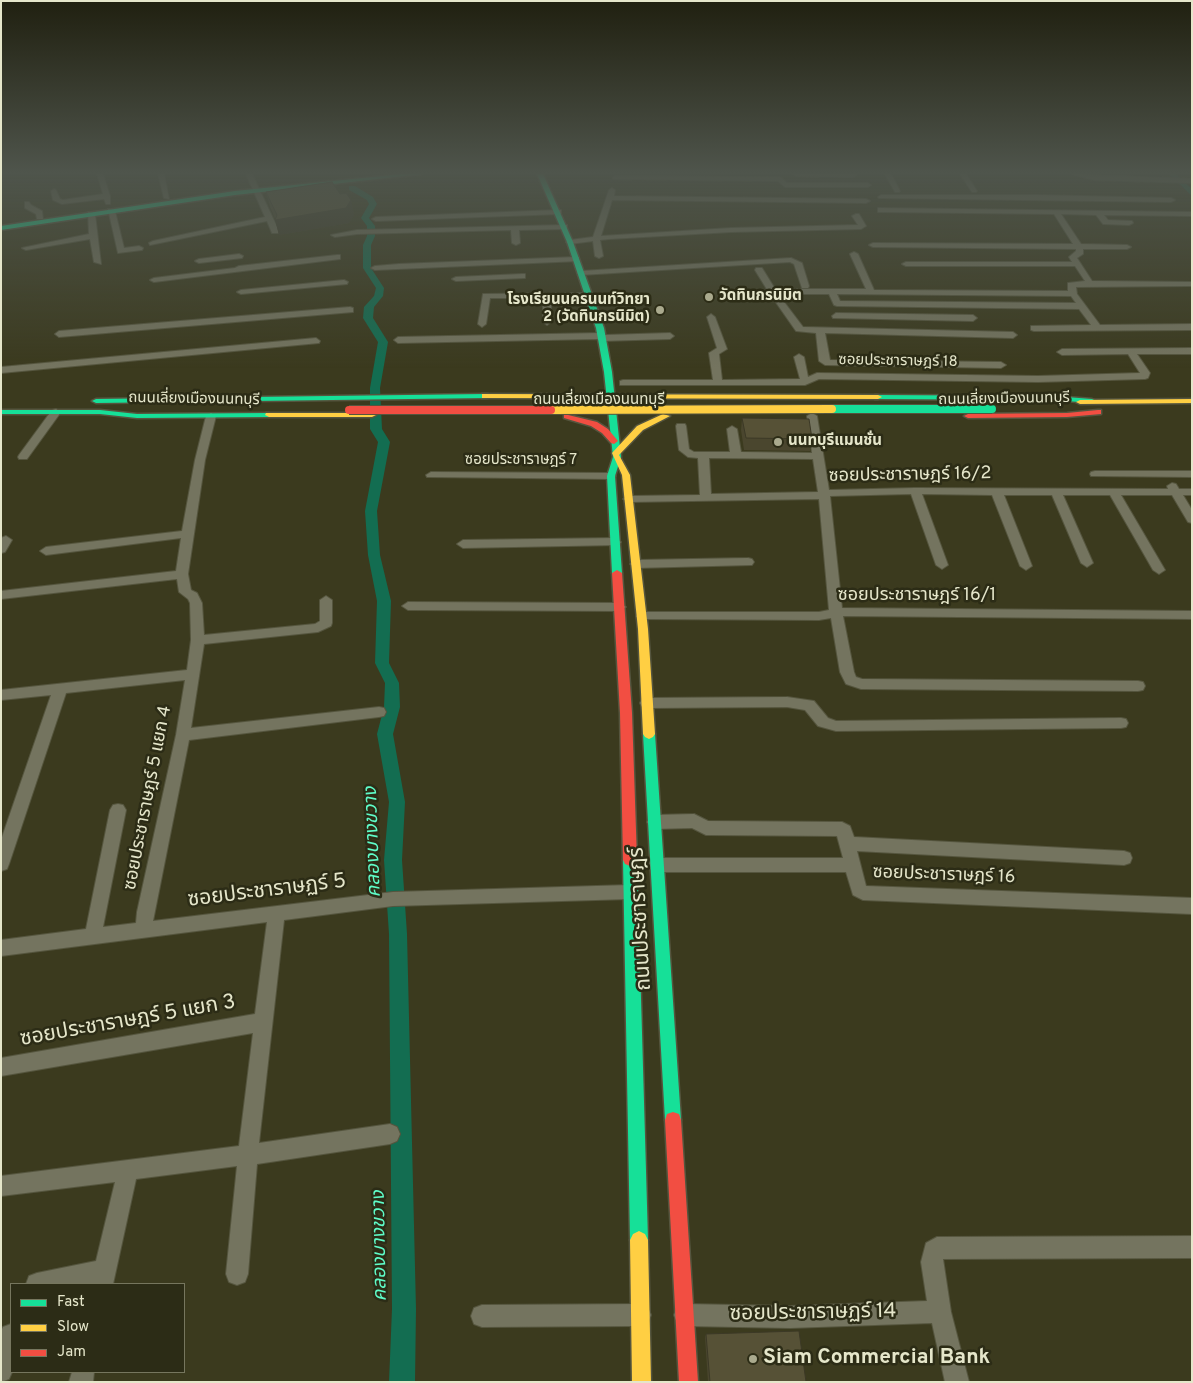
<!DOCTYPE html>
<html>
<head>
<meta charset="utf-8">
<style>
  body { margin:0 }
  #map { position:relative; width:1193px; height:1383px; overflow:hidden; background:#3b3a1e; font-family:Overpass,sans-serif }
  canvas { display:block }
  .frame { position:absolute; inset:0; border:2px solid #e5e6ca; pointer-events:none }
  .legend { position:absolute; left:10px; top:1283px; width:175px; height:90px; box-sizing:border-box; background:#2c2c16; border:1px solid #76765e; margin:0; padding:6px 9px; list-style:none; font-size:15px; color:#e5e6ca }
  .legend li { display:flex; align-items:center; gap:10px; height:25px }
  .legend b { width:25px; border:1px solid #76765e }
</style>
</head>
<body>
<div id="map">
<canvas width="1193" height="1383"></canvas>
<div class="frame"></div>
<ul class="legend">
<li><b style="height:6px;background:#16e098"></b>Fast</li>
<li><b style="height:6px;background:#ffcf43"></b>Slow</li>
<li><b style="height:6px;background:#f24e42"></b>Jam</li>
</ul>
</div>
<script>
const g = document.querySelector('canvas').getContext('2d');
g.lineJoin = 'round';
function shape(rows) {
  const path = new Path2D();
  for (const r of rows) {
    path.moveTo(r[0], r[1]);
    for (let i = 2; i < r.length; i += 2) path.lineTo(r[i], r[i + 1]);
  }
  return path;
}
function paint(path, color) {
  g.fillStyle = color;
  g.fill(path, 'evenodd');
}
function stroke(path, color, width, dash) {
  g.strokeStyle = color;
  g.lineWidth = width;
  g.lineCap = dash ? 'butt' : 'round';
  g.setLineDash(dash || []);
  g.stroke(path);
}
function drawText(font, color, halo, rows, align = 'center') {
  g.font = font + ' Overpass,"Noto Sans Thai",sans-serif';
  g.lineWidth = 5;
  g.setLineDash([]);
  g.textBaseline = 'middle';
  g.strokeStyle = halo;
  g.fillStyle = color;
  for (const [text, x, y, turn = 0] of rows) {
    g.save();
    g.translate(x, y);
    g.rotate((+turn || 0) * Math.PI / 180);
    g.textAlign = isNaN(turn) ? turn : align;
    if (halo) g.strokeText(text, 0, 0);
    g.fillText(text, 0, 0);
    g.restore();
  }
}
const canal = shape([
  [1169,174,1176,174,1192,189,1192,196,1169,174],
  [349,186,355,186,373,197,377,204,369,218,375,226,375,236,371,245,371,268,384,288,383,296,374,307,373,318,388,342,380,388,382,429,390,442,377,511,380,555,391,601,389,663,399,683,400,707,393,734,405,802,402,860,407,934,416,1309,415,1382,389,1382,392,1309,389,934,384,860,389,802,377,734,384,707,385,683,375,663,377,601,368,555,365,511,378,442,370,429,370,388,378,342,363,318,364,307,374,296,376,288,363,268,363,245,367,236,367,226,361,218,369,204,367,200,349,190,349,186]
]);
const street = shape([
  [97,174,103,174,110,196,110,204,106,204,104,199,62,204,53,200,51,191,54,189,56,190,60,199,63,200,103,194,97,174],
  [158,174,164,174,169,199,164,198,158,174],
  [246,174,252,174,279,231,278,233,272,233,267,221,150,245,149,243,153,241,265,217,246,174],
  [793,174,856,174,856,175,853,177,796,176,793,174],
  [885,174,891,174,900,191,899,192,895,192,885,174],
  [960,174,966,174,977,191,976,192,972,192,960,174],
  [1072,174,1192,179,1192,183,1094,180,1072,174],
  [615,176,780,177,787,183,868,183,871,185,868,187,785,187,778,181,613,179,613,177,615,176],
  [612,188,615,190,614,196,866,199,870,201,866,203,612,200,601,236,731,228,858,225,852,216,856,214,859,214,866,226,861,229,731,232,609,239,600,240,603,256,599,258,595,256,593,241,570,244,566,242,570,240,593,237,609,190,612,188],
  [881,195,1037,195,1171,198,1175,200,1171,202,879,198,878,197,881,195],
  [25,202,29,202,31,205,42,211,43,219,37,219,36,214,25,208,25,202],
  [878,208,1192,212,1192,216,1104,215,1108,220,1132,221,1133,223,1129,225,1103,224,1096,215,1061,214,1081,244,1127,245,1131,247,1127,249,1083,249,1083,254,1077,258,1092,281,1192,282,1192,286,1189,286,1076,287,1077,294,1100,325,1192,324,1192,330,1034,331,1031,330,1031,326,1091,325,1079,309,837,306,834,305,829,294,778,294,803,327,1013,332,1017,335,1013,338,825,333,830,360,1001,362,1006,365,1001,368,825,365,819,361,816,333,796,331,768,291,755,270,756,268,762,268,775,289,866,289,850,254,854,252,858,254,874,290,1068,291,1068,283,1085,281,1075,266,906,266,902,264,906,262,1072,262,1069,257,1076,251,1076,249,873,247,869,245,873,243,1073,244,1054,214,881,212,878,212,878,208],
  [837,294,1071,296,1076,303,840,301,837,294],
  [108,209,115,211,124,248,139,246,143,248,142,250,118,253,108,209],
  [558,210,561,210,561,214,376,221,372,219,376,217,558,210],
  [88,212,95,214,101,264,94,262,90,239,26,250,22,248,89,234,88,212],
  [564,225,567,225,567,229,519,230,520,243,516,245,512,243,511,230,357,234,335,237,331,235,357,230,564,225],
  [239,254,243,256,242,258,199,263,195,261,199,259,239,254],
  [337,255,340,255,340,259,154,282,150,280,154,278,235,268,239,266,337,255],
  [576,257,579,257,579,261,375,270,371,268,375,266,399,264,576,257],
  [791,258,802,263,809,286,808,288,802,288,794,264,790,262,581,275,577,273,581,271,791,258],
  [522,274,525,274,525,278,456,281,452,279,456,277,522,274],
  [344,280,348,282,347,284,241,294,237,292,241,290,344,280],
  [592,293,592,297,589,297,551,298,551,322,547,325,543,322,543,298,490,298,486,324,482,327,478,324,483,294,592,293],
  [350,307,353,308,353,312,59,337,55,334,59,331,350,307],
  [836,313,973,315,977,318,973,321,833,318,832,316,836,313],
  [711,314,715,317,727,349,719,354,722,380,800,379,794,357,799,354,804,357,808,377,817,373,1038,376,1140,373,1128,354,1062,355,1057,352,1062,349,1192,348,1192,354,1137,354,1150,373,1148,378,1145,379,1038,382,819,379,805,385,620,385,620,381,623,380,713,380,709,353,717,348,707,317,711,314],
  [601,333,605,335,670,333,674,336,670,339,601,341,597,339,398,343,394,340,398,337,601,333],
  [316,338,320,341,319,343,1,373,1,367,316,338],
  [56,409,61,412,27,459,19,459,18,457,19,455,52,410,56,409],
  [211,413,216,416,205,460,188,574,191,590,197,593,202,603,204,635,315,624,320,621,320,600,326,596,332,600,332,623,331,626,318,632,204,644,191,728,379,707,384,708,386,712,384,716,379,717,189,740,153,921,393,892,630,885,636,887,638,892,636,897,630,899,393,906,284,920,259,1143,390,1124,397,1127,400,1134,397,1141,390,1144,257,1164,248,1274,245,1282,237,1285,229,1282,226,1274,237,1166,136,1179,113,1284,26,1284,29,1276,37,1273,96,1261,115,1182,1,1196,1,1176,239,1146,253,1033,1,1076,1,1058,255,1014,267,922,1,956,1,940,86,929,110,810,113,805,118,804,123,805,126,810,103,927,136,923,137,912,176,735,185,680,66,693,9,864,7,869,1,871,1,840,51,695,1,700,1,690,187,670,191,640,190,603,188,599,179,592,177,579,1,599,1,591,176,571,181,538,46,555,40,551,46,547,182,531,195,460,206,416,211,413],
  [812,413,817,416,829,490,915,488,1168,489,1167,486,1172,483,1176,484,1179,489,1192,489,1192,495,1183,495,1192,510,1192,523,1188,522,1172,495,1121,495,1165,570,1159,574,1153,570,1110,495,1063,495,1093,563,1087,567,1081,563,1052,495,1004,495,1032,566,1026,570,1020,566,992,495,922,494,948,565,942,569,936,565,911,494,830,496,842,608,1192,611,1192,619,843,616,854,672,856,677,862,679,1138,681,1143,682,1145,686,1143,690,1138,691,861,689,846,684,840,672,831,618,819,620,638,619,636,616,642,612,819,612,829,610,819,499,629,502,623,499,629,496,700,495,698,458,688,457,679,450,676,426,677,424,685,424,686,426,689,449,694,452,730,452,727,429,732,426,737,429,741,452,812,453,807,416,812,413],
  [709,458,813,459,818,492,711,494,709,458],
  [1095,471,1192,471,1192,477,1091,476,1090,474,1091,472,1095,471],
  [431,472,611,473,616,476,611,479,427,477,426,475,431,472],
  [6,536,12,540,5,552,1,553,1,538,6,536],
  [615,538,621,542,619,545,463,548,457,544,463,540,615,538],
  [748,558,752,559,754,562,752,565,636,568,630,564,636,560,748,558],
  [408,602,620,603,626,607,620,611,408,610,402,606,408,602],
  [787,697,814,701,828,718,836,721,1121,718,1126,719,1128,723,1126,727,1121,728,836,731,818,726,805,710,787,707,647,708,642,707,640,703,642,699,647,698,787,697],
  [694,814,708,821,842,822,850,826,854,837,1124,851,1130,853,1132,858,1130,863,1124,865,857,851,866,886,1192,898,1192,914,863,900,853,895,846,872,657,872,651,870,649,865,651,860,657,858,843,858,837,836,706,835,692,828,655,829,650,827,647,822,650,817,655,815,694,814],
  [1192,1236,1192,1258,943,1259,951,1312,969,1382,945,1382,932,1323,790,1328,685,1326,677,1323,674,1315,677,1307,685,1304,790,1306,927,1301,921,1262,926,1243,937,1237,1192,1236],
  [640,1304,648,1307,651,1315,648,1323,640,1326,482,1327,474,1324,471,1316,474,1308,482,1305,640,1304],
  [11,1324,12,1372,9,1379,1,1382,1,1331,3,1327,11,1324],
  [72,1372,94,1372,93,1382,69,1382,72,1372]
]);
const fast = shape([
  [401,174,422,174,235,195,1,230,1,226,235,191,401,174],
  [537,174,543,174,573,242,604,328,612,372,621,457,615,476,622,573,617,576,612,573,607,476,613,457,604,372,596,328,567,242,537,174],
  [485,394,488,394,488,398,96,403,92,401,96,399,485,394],
  [875,395,1053,396,1092,399,1096,401,1092,403,1053,400,878,399,875,399,875,395],
  [1,410,100,410,137,414,269,413,273,415,269,417,137,418,100,414,1,414,1,410],
  [649,729,653,731,655,734,681,1120,679,1126,673,1128,667,1126,665,1120,643,734,645,731,649,729],
  [630,854,635,856,637,860,648,1240,645,1246,639,1249,633,1246,630,1240,623,860,625,856,630,854]
]);
const slow = shape([
  [482,394,878,395,882,397,878,399,485,398,482,398,482,394],
  [1192,399,1192,403,1080,404,1076,402,1080,400,1192,399],
  [266,413,372,413,376,415,372,417,269,417,265,415,266,413],
  [663,414,670,416,643,430,619,455,630,475,648,629,655,734,653,737,649,739,645,737,643,734,638,629,622,475,612,453,637,426,663,414],
  [639,1231,645,1234,648,1240,651,1382,632,1382,630,1240,633,1234,639,1231]
]);
const jam = shape([
  [1098,410,1101,410,1101,414,1067,417,968,418,964,416,968,414,1067,413,1098,410],
  [564,414,597,422,608,429,618,441,614,444,611,443,602,433,591,426,564,418,564,414],
  [617,570,622,573,632,713,637,860,635,864,630,866,625,864,623,860,620,713,612,573,617,570],
  [673,1112,679,1114,681,1120,698,1382,679,1382,665,1120,667,1114,673,1112]
]);
const fastBridge = shape([
  [832,409,992,409]
]);
const slowBridge = shape([
  [551,410,832,409]
]);
const jamBridge = shape([
  [349,410,551,410]
]);
const wall = shape([
  [266,192,340,194,351,200,354,215,349,223,279,235,275,219,270,207],
  [742,418,812,439,810,451,744,450,741,430],
  [706,1334,806,1382,708,1382,705,1337]
]);
const shadedWall = shape([
  [351,200,354,215,349,223,279,235,275,220]
]);
const building = shape([
  [332,182,340,194,346,193,351,200,346,208,275,220,277,215,266,192,332,182],
  [742,418,809,419,812,439,746,438,742,418],
  [799,1331,806,1382,710,1382,706,1334,799,1331]
]);
const markers = [
  [709,297,5,"#aaaa8e"],
  [660,310,5,"#aaaa8e"],
  [778,442,5,"#aaaa8e"],
  [753,1359,5,"#aaaa8e"]
];
const farPoinames = [
  ["วัดทินกรนิมิต",719,297],
  ["โรงเรียนนครนนท์วิทยา",650,301,"right"],
  ["2 (วัดทินกรนิมิต)",650,318,"right"],
  ["นนทบุรีแมนชั่น",788,442]
];
const farStreetnames = [
  ["ซอยประชาราษฎร์ 18",898,362,1],
  ["ถนนเลี่ยงเมืองนนทบุรี",194,400,1],
  ["ถนนเลี่ยงเมืองนนทบุรี",1004,400,-1],
  ["ถนนเลี่ยงเมืองนนทบุรี",599,401],
  ["ซอยประชาราษฎร์ 7",521,461]
];
const streetNames = [
  ["ซอยประชาราษฎร์ 16/2",910,476,-1],
  ["ซอยประชาราษฎร์ 16/1",917,596],
  ["ซอยประชาราษฎร์ 5 แยก 4",149,798,-79],
  ["ซอยประชาราษฎร์ 16",944,876,2]
];
const waterNames = [
  ["คลองบางขวาง",374,842,-92],
  ["คลองบางขวาง",381,1246,-91]
];
const nearStreetnames = [
  ["ซอยประชาราษฏร์ 5",267,892,-7],
  ["ถนนประชาราษฎร์",642,919,-93],
  ["ซอยประชาราษฎร์ 5 แยก 3",128,1022,-10],
  ["ซอยประชาราษฏร์ 14",813,1314,-1]
];
const nearPoinames = [
  ["Siam Commercial Bank",763,1359]
];
paint(canal, '#136d51');
stroke(street, '#55553e', 2);
stroke(fast, '#55553e', 3);
stroke(slow, '#55553e', 3);
stroke(jam, '#55553e', 3);
paint(street, '#74745f');
paint(fast, '#16e098');
paint(slow, '#ffcf43');
paint(jam, '#f24e42');
stroke(fastBridge, '#55553e', 10, []);
stroke(slowBridge, '#55553e', 10, []);
stroke(jamBridge, '#55553e', 10, []);
stroke(fastBridge, '#16e098', 8);
stroke(slowBridge, '#ffcf43', 8);
stroke(jamBridge, '#f24e42', 8);
paint(wall, '#4a462e');
paint(shadedWall, '#3c3926');
paint(building, '#565136');
stroke(building, '#3c3926', 1);
const sky = g.createLinearGradient(0, 0, 0, 368);
sky.addColorStop(0, '#202010');
sky.addColorStop(0.47, '#4f554c');
sky.addColorStop(1, '#4f554c00');
g.fillStyle = sky;
g.fillRect(0, 0, 1193, 368);
for (const [x, y, r, color] of markers) {
  const dot = new Path2D();
  dot.arc(x, y, r, 0, 2 * Math.PI);
  g.fillStyle = color;
  g.fill(dot);
  stroke(dot, '#2c2c16', 2);
}
drawText('bold 15px', '#e5e6ca', '#2c2c16', farPoinames, 'left');
drawText('15px', '#e5e6ca', '#2c2c16', farStreetnames);
drawText('18px', '#e5e6ca', '#2c2c16', streetNames);
drawText('italic 19px', '#5ffcc8', '#2c2c16', waterNames);
drawText('21px', '#e5e6ca', '#2c2c16', nearStreetnames);
drawText('bold 21px', '#e5e6ca', '#2c2c16', nearPoinames, 'left');
</script>
</body>
</html>
